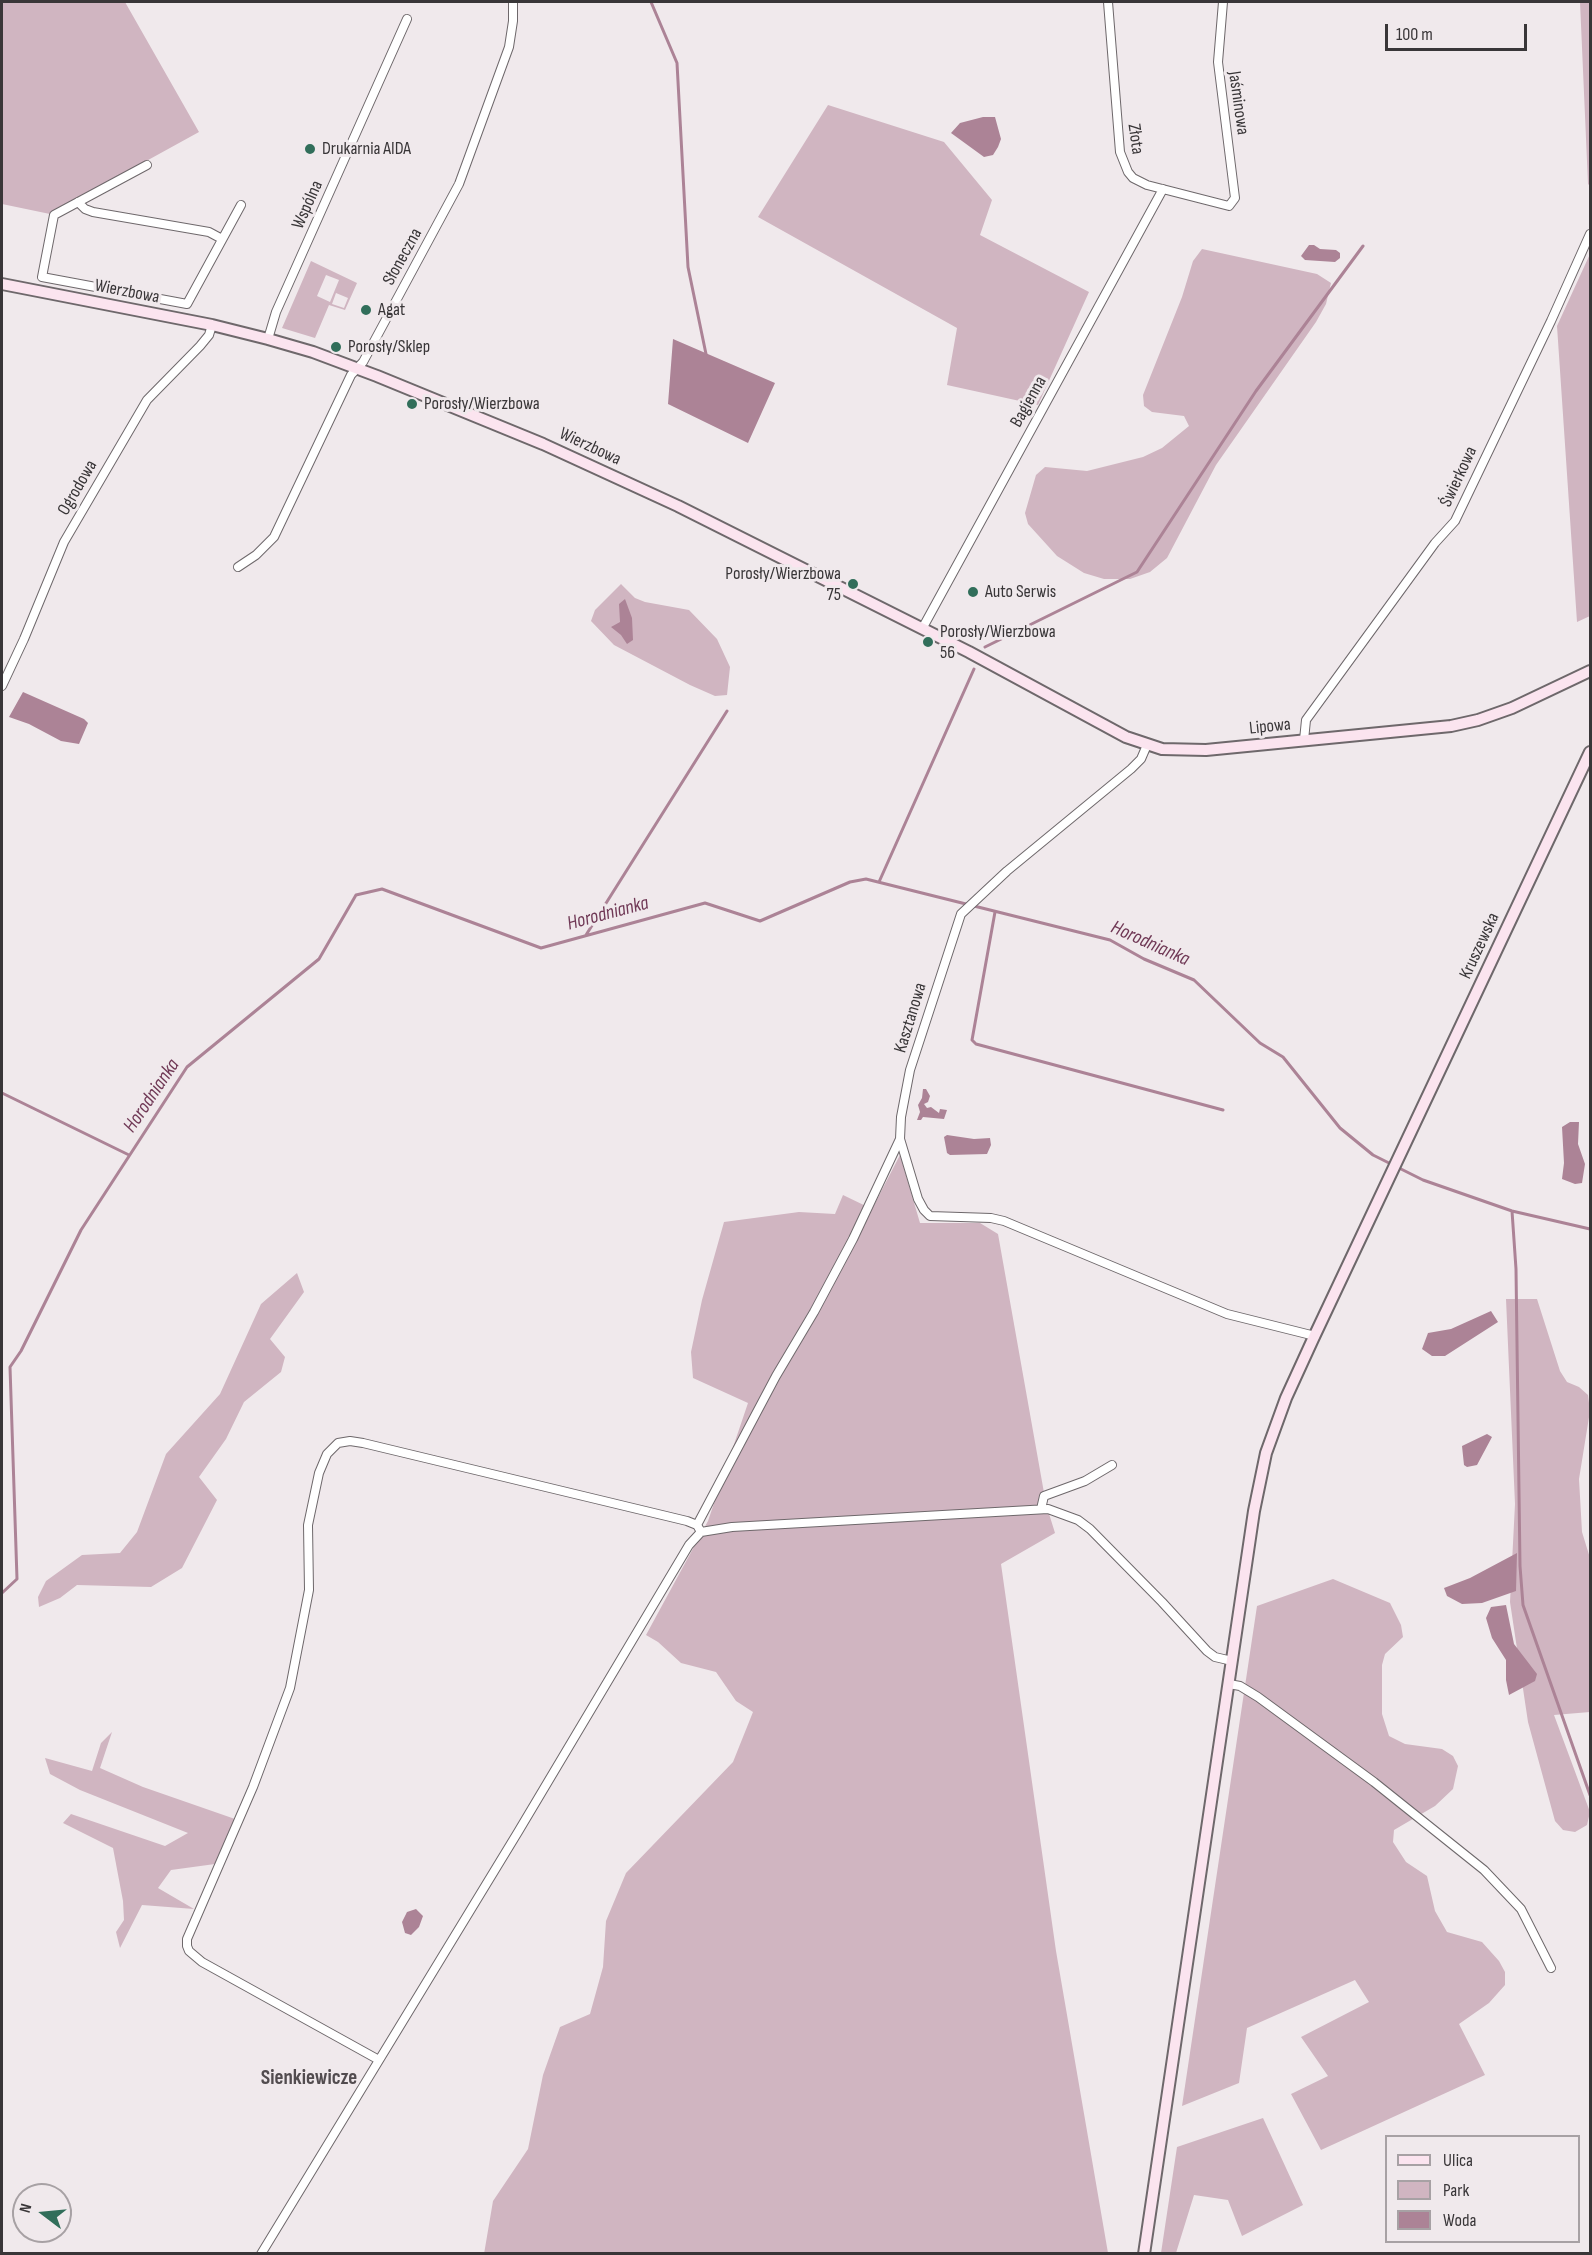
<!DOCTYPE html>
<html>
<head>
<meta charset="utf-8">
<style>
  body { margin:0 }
  #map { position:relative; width:1592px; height:2255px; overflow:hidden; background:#f0e9ec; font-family:"Sofia Sans Condensed",sans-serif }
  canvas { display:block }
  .frame { position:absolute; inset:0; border:3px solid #393638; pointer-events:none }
  .legend { position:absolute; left:1385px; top:2135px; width:195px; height:108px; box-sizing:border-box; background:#f0e9ec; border:2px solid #a7a1a4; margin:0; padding:8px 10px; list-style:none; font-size:18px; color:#393638 }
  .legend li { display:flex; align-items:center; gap:12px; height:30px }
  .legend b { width:30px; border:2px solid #a7a1a4 }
  .north { position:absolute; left:12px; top:2183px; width:60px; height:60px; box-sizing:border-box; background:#f0e9ec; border:2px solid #a7a1a4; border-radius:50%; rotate:286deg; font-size:16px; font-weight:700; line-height:24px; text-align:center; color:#393638 }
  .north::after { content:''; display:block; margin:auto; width:21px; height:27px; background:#316e5a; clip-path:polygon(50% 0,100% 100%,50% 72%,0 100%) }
  .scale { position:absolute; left:1385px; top:24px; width:142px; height:27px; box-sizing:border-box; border:3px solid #393638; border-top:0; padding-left:8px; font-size:18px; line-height:21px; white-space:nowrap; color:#393638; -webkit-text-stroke:4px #f0e9ec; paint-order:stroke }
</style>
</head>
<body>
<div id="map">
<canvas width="1592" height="2255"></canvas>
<div class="frame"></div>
<ul class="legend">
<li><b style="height:8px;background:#fbe4ef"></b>Ulica</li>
<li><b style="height:16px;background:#d0b5c1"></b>Park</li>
<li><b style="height:16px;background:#ac8396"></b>Woda</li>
</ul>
<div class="north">N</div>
<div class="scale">100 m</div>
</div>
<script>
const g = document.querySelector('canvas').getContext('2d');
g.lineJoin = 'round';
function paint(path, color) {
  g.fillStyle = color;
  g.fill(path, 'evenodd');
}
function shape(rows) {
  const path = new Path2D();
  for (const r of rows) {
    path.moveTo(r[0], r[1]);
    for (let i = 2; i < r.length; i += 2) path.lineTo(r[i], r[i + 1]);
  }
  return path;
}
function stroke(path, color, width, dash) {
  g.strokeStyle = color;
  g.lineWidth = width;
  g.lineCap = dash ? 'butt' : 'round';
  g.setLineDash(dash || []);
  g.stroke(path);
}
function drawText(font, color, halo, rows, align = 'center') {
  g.font = font + ' "Sofia Sans Condensed",sans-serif';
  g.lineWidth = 6;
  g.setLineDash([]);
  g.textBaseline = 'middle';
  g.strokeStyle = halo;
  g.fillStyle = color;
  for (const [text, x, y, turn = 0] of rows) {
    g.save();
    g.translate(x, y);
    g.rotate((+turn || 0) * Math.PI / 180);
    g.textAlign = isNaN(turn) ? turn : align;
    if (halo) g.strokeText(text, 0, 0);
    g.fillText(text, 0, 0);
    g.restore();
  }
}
const green = shape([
  [2,2,125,2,199,132,50,214,2,204],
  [1580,2,1590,2,1590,186,1588,184],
  [828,105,944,142,992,200,980,235,1089,292,1038,405,947,385,957,328,758,217],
  [1202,249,1317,274,1331,283,1326,304,1316,322,1216,465,1167,558,1150,572,1130,579,1104,579,1084,573,1057,556,1028,524,1025,513,1036,475,1045,467,1087,471,1143,457,1162,448,1189,426,1184,416,1152,412,1144,406,1143,395,1182,297,1193,261],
  [1590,254,1590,616,1577,622,1557,326],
  [311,261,357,283,345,310,329,305,315,338,282,328],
  [326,275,339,280,330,302,317,296],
  [336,293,348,298,344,308,332,304],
  [621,584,635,598,645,602,689,610,717,639,730,667,727,695,715,696,690,685,614,645,591,621,595,610],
  [900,1155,920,1223,980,1223,998,1234,1046,1504,1055,1533,1001,1564,1056,1951,1108,2253,484,2254,493,2201,528,2149,543,2075,560,2027,590,2014,603,1967,606,1921,626,1873,733,1762,753,1712,736,1701,716,1672,681,1663,658,1642,646,1635,708,1521,748,1403,693,1378,691,1352,702,1300,724,1222,799,1212,835,1214,843,1195,872,1209],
  [297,1273,304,1292,270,1339,285,1357,281,1372,244,1402,226,1439,199,1477,217,1500,182,1568,151,1587,77,1585,60,1598,39,1607,38,1597,46,1581,82,1555,120,1553,137,1532,166,1454,220,1394,261,1304],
  [1506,1299,1537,1299,1560,1371,1567,1382,1579,1387,1588,1395,1590,1411,1579,1479,1582,1532,1590,1558,1590,1712,1554,1715,1590,1812,1587,1825,1575,1832,1563,1830,1555,1821,1528,1722,1510,1602,1515,1504],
  [1333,1579,1390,1603,1401,1625,1403,1637,1385,1654,1382,1665,1382,1714,1389,1736,1405,1744,1442,1749,1453,1756,1458,1766,1453,1789,1435,1806,1394,1830,1393,1842,1406,1862,1427,1876,1435,1911,1447,1932,1482,1942,1499,1961,1505,1972,1505,1985,1489,2003,1459,2024,1485,2075,1321,2150,1291,2094,1328,2076,1301,2037,1369,2002,1355,1980,1247,2028,1239,2083,1182,2106,1257,1606],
  [112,1732,100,1768,143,1787,235,1819,215,1864,171,1870,158,1888,194,1909,142,1905,120,1948,116,1932,124,1920,123,1901,113,1848,63,1823,71,1814,165,1846,188,1833,80,1790,50,1774,45,1758,92,1771,101,1743],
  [1263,2118,1303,2205,1242,2236,1228,2200,1194,2195,1176,2253,1161,2253,1177,2147]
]);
const water = shape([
  [983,117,995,117,1001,139,998,147,993,155,984,157,951,133,960,123],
  [1309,245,1314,245,1320,249,1336,250,1340,253,1340,258,1335,262,1305,260,1301,256],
  [673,339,775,383,748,443,668,404],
  [625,599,632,618,633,640,627,644,621,635,611,627,620,622,619,604],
  [23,692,84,719,88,723,79,744,61,741,29,724,9,717],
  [923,1089,926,1089,930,1096,928,1102,924,1104,927,1108,931,1107,939,1113,940,1109,947,1110,944,1119,923,1117,921,1120,917,1120,920,1112,918,1105,922,1098],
  [1570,1122,1579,1122,1578,1144,1585,1164,1582,1183,1575,1184,1562,1179,1564,1163,1562,1127],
  [947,1135,974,1139,990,1138,991,1145,987,1154,950,1155,947,1153,944,1137],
  [1491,1311,1498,1322,1445,1356,1432,1356,1422,1349,1428,1333,1451,1329],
  [1487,1434,1492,1437,1477,1465,1467,1467,1464,1465,1462,1446],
  [1517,1553,1516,1591,1482,1603,1462,1604,1447,1596,1444,1588,1470,1578],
  [1506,1605,1514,1644,1537,1674,1535,1681,1509,1695,1506,1680,1506,1660,1492,1638,1486,1618,1491,1607],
  [416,1909,423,1916,419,1927,411,1935,405,1933,402,1922,407,1912]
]);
const stream = shape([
  [651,2,677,63,688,267,706,354],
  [985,647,1137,572,1256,391,1363,246],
  [879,882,974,669],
  [995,912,972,1040,976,1044,1223,1110],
  [586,935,727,711],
  [2,1093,129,1155],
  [1512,1211,1516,1269,1520,1566,1523,1605,1590,1795],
  [2,1593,17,1579,10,1367,21,1351,81,1230,187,1067,319,959,356,895,382,889,541,948,705,903,760,921,850,882,866,879,1110,940,1144,959,1194,980,1260,1043,1283,1057,1340,1128,1373,1155,1423,1180,1512,1211,1590,1229]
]);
const street = shape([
  [1108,2,1120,152,1128,172,1133,178,1147,185,1229,206,1235,198,1218,62,1223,2],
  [147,165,54,215,42,277,187,304,241,205],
  [78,202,85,209,93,212,209,232,222,239],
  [268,339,276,312,407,19],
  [238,567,256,555,274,537,351,375,363,362,459,184,509,47,513,21,513,2],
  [922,629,1163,189],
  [2,686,24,639,64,542,147,400,200,346,209,335,212,325],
  [1304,740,1306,720,1435,543,1455,521,1551,321,1590,234],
  [1147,745,1141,759,1131,769,1007,871,961,914,910,1070,901,1117,900,1139,918,1199,924,1210,930,1216,991,1218,1004,1221,1227,1314,1315,1336],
  [1041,1509,1044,1496,1085,1481,1112,1465],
  [697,1525,776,1376,814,1312,853,1239,900,1139],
  [1229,1684,1240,1686,1258,1697,1374,1782,1484,1870,1521,1909,1551,1968],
  [379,2060,202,1962,189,1951,187,1946,187,1939,253,1787,290,1688,309,1590,308,1525,319,1473,327,1454,338,1443,350,1441,363,1443,687,1521,697,1525,701,1532],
  [261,2254,518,1832,689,1545,701,1532,732,1527,1048,1509,1078,1520,1090,1529,1162,1602,1207,1651,1215,1657,1232,1661]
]);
const secondary = shape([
  [2,284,212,325,268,339,313,352,377,376,543,444,678,506,969,652,1126,737,1162,749,1206,750,1451,726,1478,720,1512,708,1590,671],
  [1144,2254,1254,1511,1266,1453,1286,1398,1313,1339,1590,752]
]);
const markers = [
  [310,149,6,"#316e5a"],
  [366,310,6,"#316e5a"],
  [336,347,6,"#316e5a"],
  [412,404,6,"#316e5a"],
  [853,584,6,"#316e5a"],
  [973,592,6,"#316e5a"],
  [928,642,6,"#316e5a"]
];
const streetNames = [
  ["Jaśminowa",1238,103,82],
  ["Złota",1135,139,82],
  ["Wspólna",308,205,-66],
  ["Słoneczna",403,257,-61],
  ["Wierzbowa",127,292,11],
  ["Bagienna",1029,402,-61],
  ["Wierzbowa",590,447,25],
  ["Świerkowa",1459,477,-65],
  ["Ogrodowa",78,488,-60],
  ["Lipowa",1270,727,-6],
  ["Kruszewska",1480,946,-65],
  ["Kasztanowa",911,1018,-73]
];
const poiNames = [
  ["Drukarnia AIDA",322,149],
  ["Agat",378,310],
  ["Porosły/Sklep",348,347],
  ["Porosły/Wierzbowa",424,404],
  ["Porosły/Wierzbowa",841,574,"right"],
  ["75",841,595,"right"],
  ["Auto Serwis",985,592],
  ["Porosły/Wierzbowa",940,632],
  ["56",940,653]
];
const waterNames = [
  ["Horodnianka",608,914,-15],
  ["Horodnianka",1150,944,24],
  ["Horodnianka",152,1096,-56]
];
const quarterNames = [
  ["Sienkiewicze",309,2079]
];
paint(green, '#d0b5c1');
paint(water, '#ac8396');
stroke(stream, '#ac8396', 3);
stroke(street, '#6e686b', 10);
stroke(secondary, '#6e686b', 14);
stroke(street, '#fff', 8);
stroke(secondary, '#fbe4ef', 10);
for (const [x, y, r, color] of markers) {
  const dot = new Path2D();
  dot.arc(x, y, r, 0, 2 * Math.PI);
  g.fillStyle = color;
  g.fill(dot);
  stroke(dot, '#f0e9ec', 2);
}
drawText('18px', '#393638', '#f0e9ec', streetNames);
drawText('18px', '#393638', '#f0e9ec', poiNames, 'left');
drawText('italic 20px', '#703956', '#f0e9ec', waterNames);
drawText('bold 21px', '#524c4f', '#f0e9ec', quarterNames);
</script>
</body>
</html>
